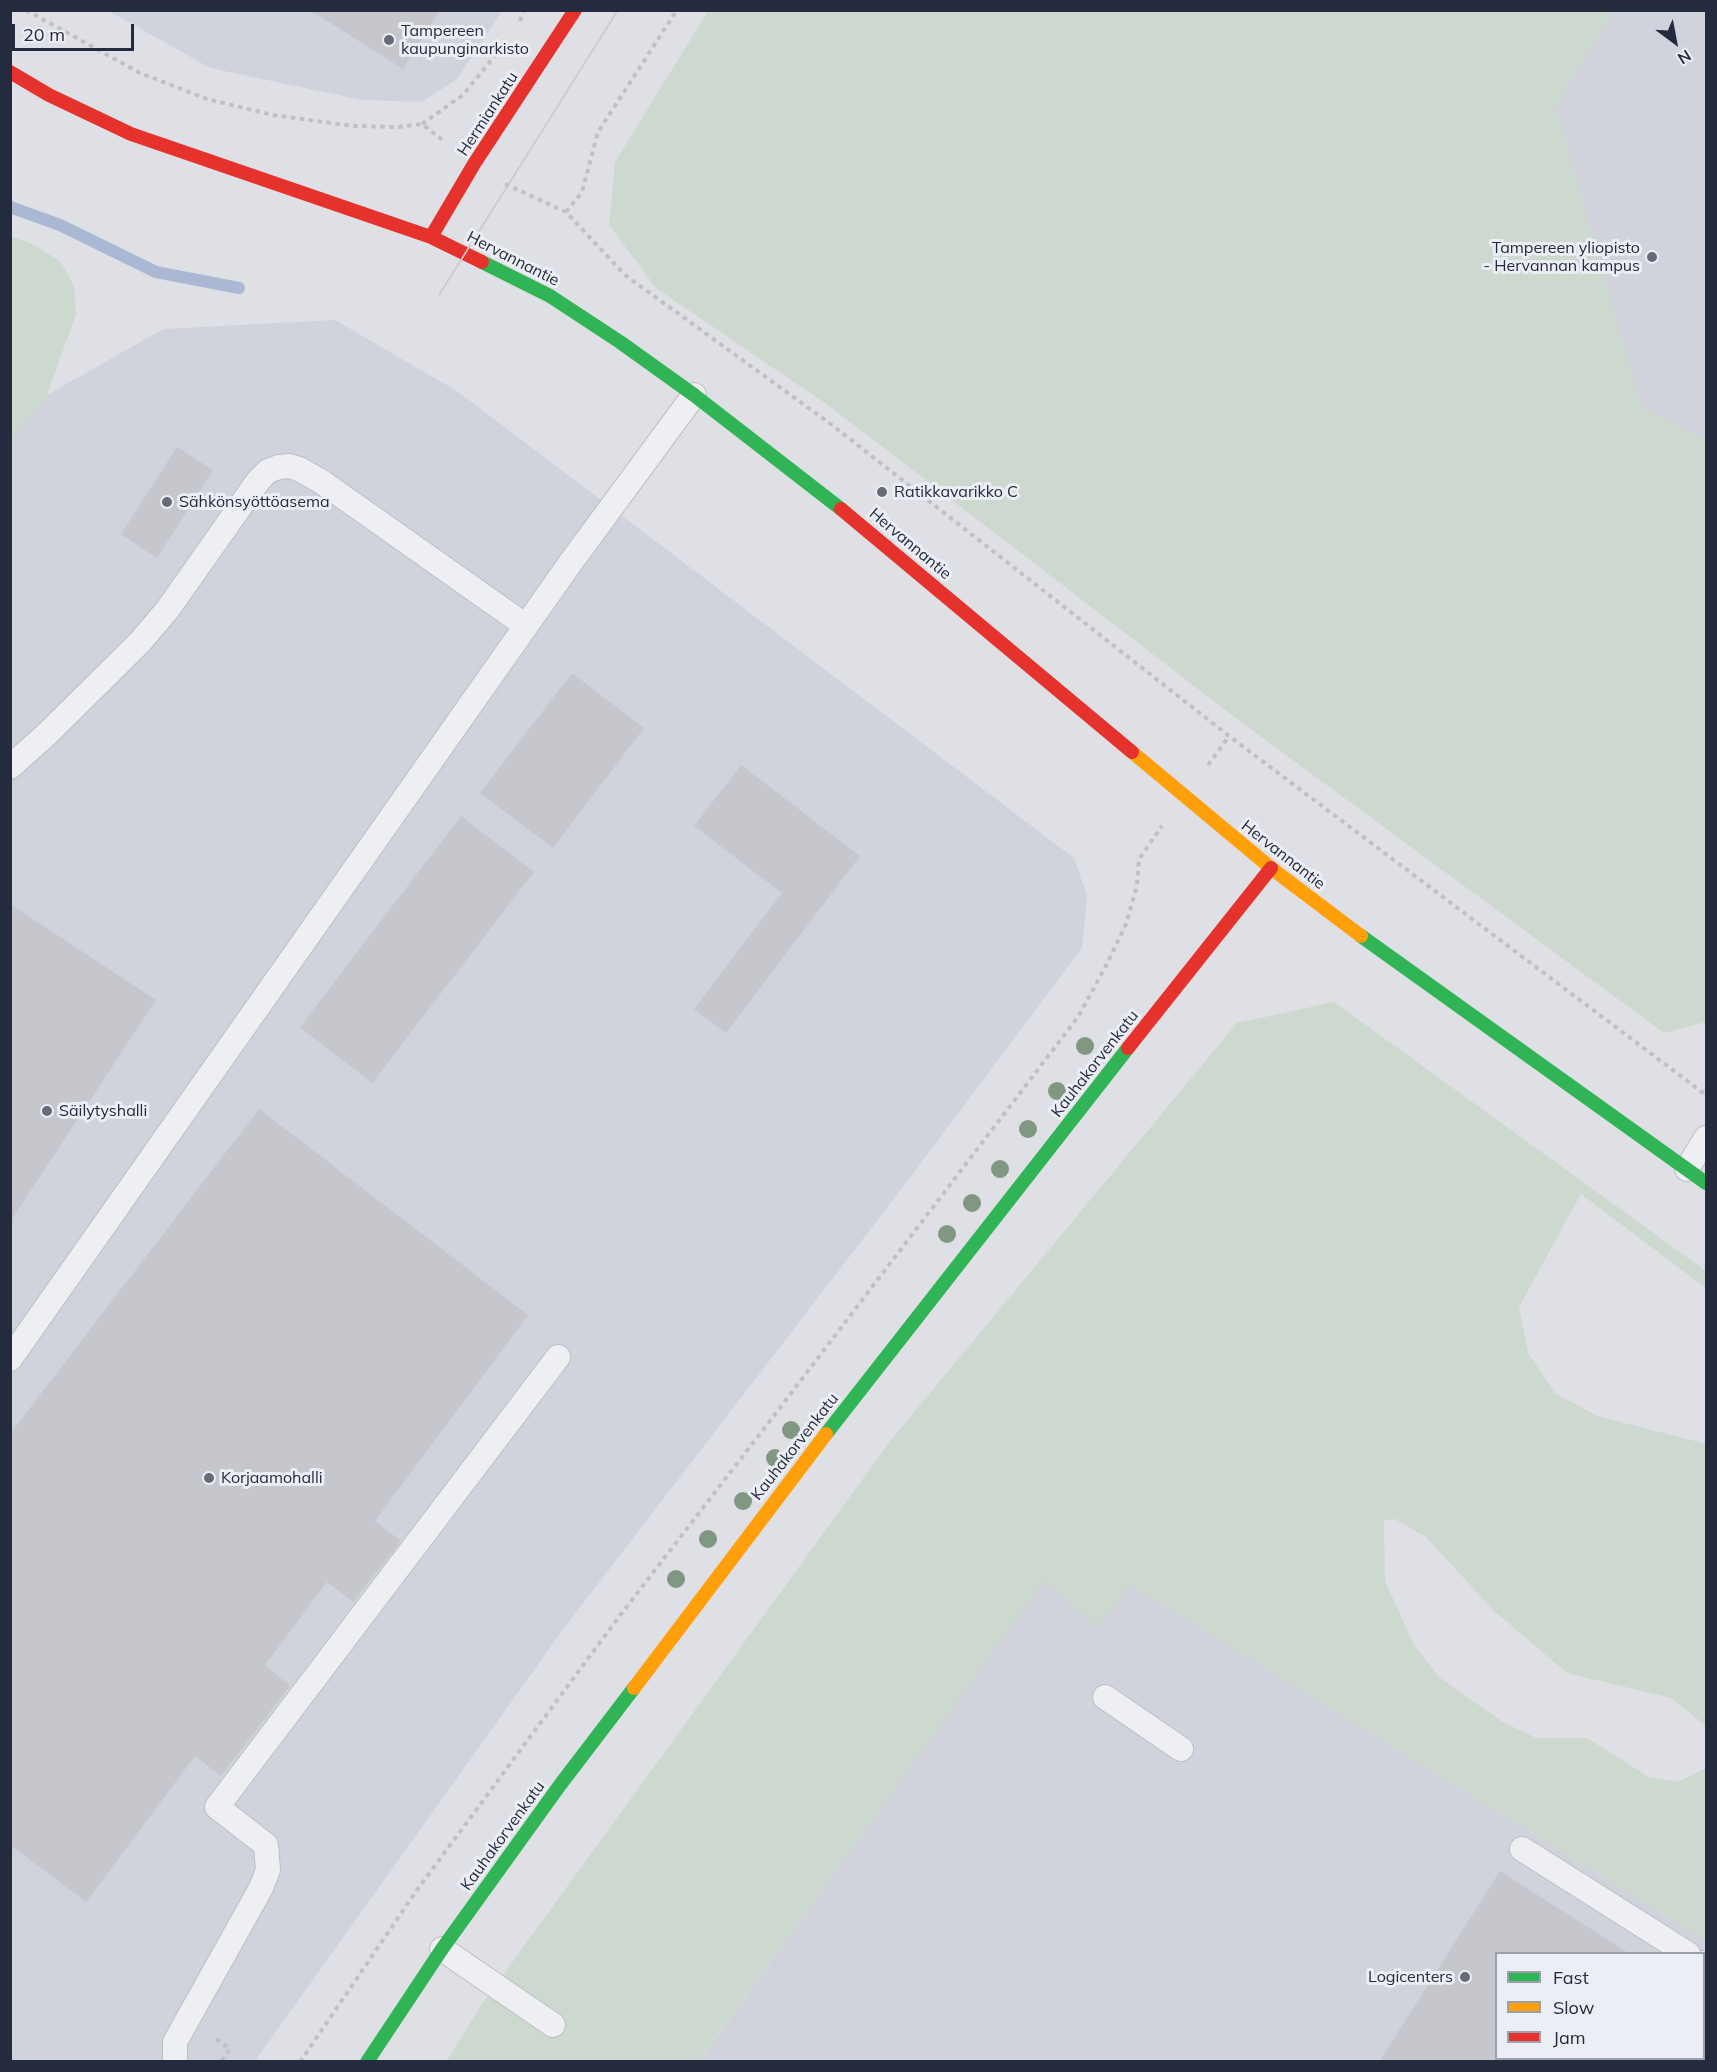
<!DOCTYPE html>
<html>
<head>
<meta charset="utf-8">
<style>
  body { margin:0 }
  #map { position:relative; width:1717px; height:2072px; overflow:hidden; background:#dfe0e5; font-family:Mulish,sans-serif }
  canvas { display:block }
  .frame { position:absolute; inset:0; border:12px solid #252b3f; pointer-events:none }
  .legend { position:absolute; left:1495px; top:1952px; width:210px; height:108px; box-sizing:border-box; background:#eceef5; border:2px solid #9ca0ac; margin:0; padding:8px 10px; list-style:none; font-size:18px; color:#252b3f }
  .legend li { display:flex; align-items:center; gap:12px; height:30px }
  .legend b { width:30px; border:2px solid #9ca0ac }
  .north { position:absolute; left:1645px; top:12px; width:60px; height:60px; -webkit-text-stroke:4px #eceef5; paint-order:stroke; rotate:148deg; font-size:16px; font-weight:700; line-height:24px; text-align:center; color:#252b3f }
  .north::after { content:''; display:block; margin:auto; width:21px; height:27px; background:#252b3f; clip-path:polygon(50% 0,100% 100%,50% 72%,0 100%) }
  .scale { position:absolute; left:12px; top:24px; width:122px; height:27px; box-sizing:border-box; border:3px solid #252b3f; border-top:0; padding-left:8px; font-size:18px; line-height:21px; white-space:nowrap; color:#252b3f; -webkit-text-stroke:4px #eceef5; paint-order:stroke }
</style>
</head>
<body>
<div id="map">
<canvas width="1717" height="2072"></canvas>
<div class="frame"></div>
<ul class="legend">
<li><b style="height:8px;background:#30b455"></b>Fast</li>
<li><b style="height:8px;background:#ff9f0a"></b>Slow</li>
<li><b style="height:8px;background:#e5322d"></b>Jam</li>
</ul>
<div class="north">N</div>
<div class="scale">20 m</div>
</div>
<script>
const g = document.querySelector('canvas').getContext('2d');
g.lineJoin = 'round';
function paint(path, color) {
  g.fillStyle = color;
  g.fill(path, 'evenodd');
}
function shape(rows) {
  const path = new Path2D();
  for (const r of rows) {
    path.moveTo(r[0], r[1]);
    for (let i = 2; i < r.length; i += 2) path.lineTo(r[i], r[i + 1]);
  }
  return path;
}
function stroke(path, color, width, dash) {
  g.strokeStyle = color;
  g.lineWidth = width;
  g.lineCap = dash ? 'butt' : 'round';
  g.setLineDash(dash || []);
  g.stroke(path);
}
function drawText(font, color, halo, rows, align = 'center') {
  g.font = font + ' Mulish,sans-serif';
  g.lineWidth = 6;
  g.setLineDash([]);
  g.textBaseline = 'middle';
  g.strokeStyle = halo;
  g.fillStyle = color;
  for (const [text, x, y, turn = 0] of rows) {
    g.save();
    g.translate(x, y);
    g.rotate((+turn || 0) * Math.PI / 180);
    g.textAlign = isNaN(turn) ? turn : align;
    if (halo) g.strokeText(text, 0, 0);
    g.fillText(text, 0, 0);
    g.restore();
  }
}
const built = shape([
  [109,11,502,11,457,79,422,102,362,100,210,68],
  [1613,11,1706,11,1706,441,1641,407,1556,106],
  [335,320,457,391,1074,858,1087,896,1082,948,906,1183,564,1628,255,2061,11,2061,10,441,47,395,163,329],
  [1044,1580,1131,1585,1706,1941,1706,2061,699,2062],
  [1496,1954,1704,1954,1704,2058,1496,2058]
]);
const green = shape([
  [708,11,1613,11,1556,106,1641,407,1706,441,1706,1022,1664,1033,1241,722,832,408,656,288,609,225,615,162],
  [11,236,34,245,61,262,74,286,76,314,47,395,11,441],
  [1334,1002,1706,1271,1706,1288,1581,1194,1519,1307,1528,1353,1555,1393,1597,1416,1703,1443,1706,1446,1706,1736,1706,1726,1671,1698,1567,1673,1493,1610,1426,1537,1395,1519,1384,1521,1385,1581,1414,1645,1440,1678,1503,1722,1536,1738,1587,1738,1649,1777,1678,1782,1706,1768,1706,1941,1131,1585,1097,1629,1044,1581,699,2061,446,2062,482,2004,891,1440,1237,1023]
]);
const stream = shape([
  [10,207,60,225,156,272,239,288]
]);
const building = shape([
  [310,10,440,10,403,69],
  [177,447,213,470,157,558,121,534],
  [572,673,644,728,553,848,480,793],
  [741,765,860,856,726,1033,694,1009,782,893,694,826],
  [461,816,534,872,372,1083,300,1027],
  [10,904,156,1000,10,1222],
  [259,1109,528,1315,375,1521,401,1541,353,1602,327,1582,265,1665,290,1686,221,1776,195,1756,86,1902,10,1845,10,1434],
  [1500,1871,1630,1954,1496,1954,1496,2058,1704,2058,1704,2000,1706,2002,1706,2062,1379,2062]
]);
const path = shape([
  [26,10,140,73,207,99,273,115,353,126,399,127,422,124,445,142],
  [520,21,524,10],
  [422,124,463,95,502,47],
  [505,184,566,212,625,275,832,425,1229,736,1706,1095],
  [566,212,582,192,598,132,677,10],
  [1208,765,1229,736],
  [216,2039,230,2049,221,2062],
  [300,2062,417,1890,618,1618,763,1430,1078,1017,1107,964,1126,924,1137,886,1139,859,1162,826]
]);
const lane = shape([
  [10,767,47,734,140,642,168,609,258,481,268,471,279,467,289,466,299,469,322,482,526,626],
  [1687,1169,1706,1138],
  [10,1359,571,562,694,395],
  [1105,1697,1181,1749],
  [1522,1849,1688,1954],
  [442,1949,553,2025],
  [1704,1963,1706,1965],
  [175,2062,175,2042,261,1888,268,1870,266,1845,217,1807,558,1357]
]);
const fast = shape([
  [482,262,550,296,620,342,694,395,841,509],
  [1361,936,1706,1183],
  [826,1434,1128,1048],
  [367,2062,442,1949,560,1785,634,1688]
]);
const slow = shape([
  [1132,752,1271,868,1361,936],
  [634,1688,826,1434]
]);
const jam = shape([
  [10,72,49,95,131,134,431,237,482,262],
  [431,237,474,164,575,10],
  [841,509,1132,752],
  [1128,1048,1271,868]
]);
const tram = shape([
  [439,295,618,10]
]);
const trees = [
  [1085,1046],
  [1057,1091],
  [1028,1129],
  [1000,1169],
  [972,1203],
  [947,1234],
  [791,1430],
  [775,1458],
  [743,1501],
  [708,1539],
  [676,1579]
];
const markers = [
  [389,40,6,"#666a79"],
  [1652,257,6,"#666a79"],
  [882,492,6,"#666a79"],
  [167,502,6,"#666a79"],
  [47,1111,6,"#666a79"],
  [209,1478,6,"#666a79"],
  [1465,1977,6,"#666a79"]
];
const poiNames = [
  ["Tampereen",401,31],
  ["kaupunginarkisto",401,49],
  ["Tampereen yliopisto",1640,248,"right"],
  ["- Hervannan kampus",1640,266,"right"],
  ["Ratikkavarikko C",894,492],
  ["Sähkönsyöttöasema",179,502],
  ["Säilytyshalli",59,1111],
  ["Korjaamohalli",221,1478],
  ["Logicenters",1453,1977,"right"]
];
const streetNames = [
  ["Hermiankatu",488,114,-57],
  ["Hervannantie",513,259,27],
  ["Hervannantie",910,544,40],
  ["Hervannantie",1283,855,38],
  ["Kauhakorvenkatu",1095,1064,-52],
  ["Kauhakorvenkatu",795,1447,-52],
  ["Kauhakorvenkatu",503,1836,-54]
];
paint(built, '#d0d3dc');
paint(green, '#cdd8cf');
stroke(stream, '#aab8d3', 12);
paint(building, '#c5c7cc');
stroke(lane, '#bdbec3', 26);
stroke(path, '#c0c1c7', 4, [4.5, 4.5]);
stroke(lane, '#eeeff2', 24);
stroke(fast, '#30b455', 14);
stroke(slow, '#ff9f0a', 14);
stroke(jam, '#e5322d', 14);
stroke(tram, '#c7c9cd', 1.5);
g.fillStyle = '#809782';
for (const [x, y] of trees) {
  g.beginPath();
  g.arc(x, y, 9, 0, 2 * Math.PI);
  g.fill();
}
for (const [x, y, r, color] of markers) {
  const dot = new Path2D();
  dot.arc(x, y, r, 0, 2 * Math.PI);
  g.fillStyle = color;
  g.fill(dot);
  stroke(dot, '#eceef5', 2);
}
drawText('16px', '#252b3f', '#eceef5', poiNames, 'left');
drawText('16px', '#252b3f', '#eceef5', streetNames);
</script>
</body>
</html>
